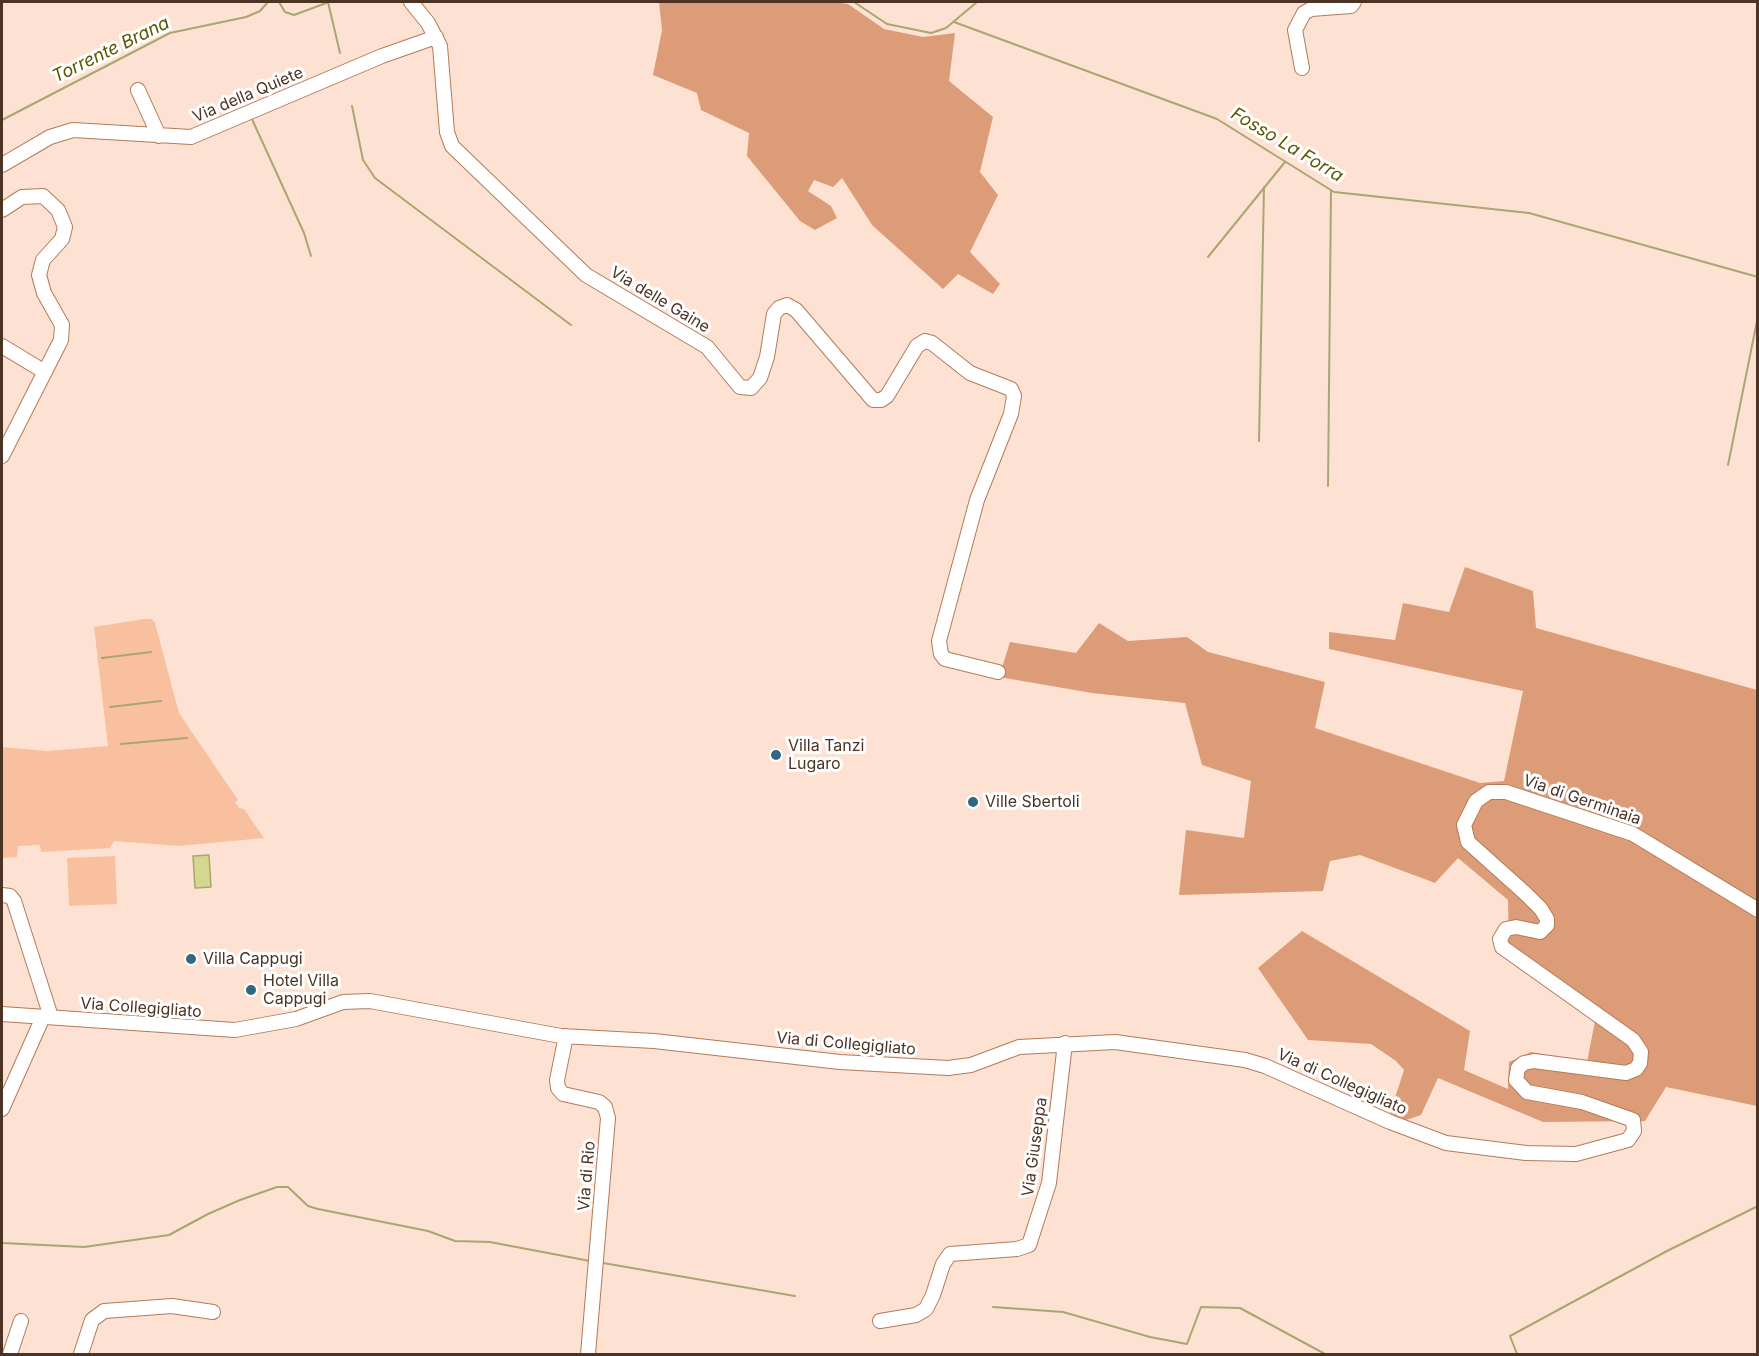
<!DOCTYPE html>
<html>
<head>
<meta charset="utf-8">
<style>
  body { margin:0 }
  #map { position:relative; width:1759px; height:1356px; overflow:hidden; background:#fde2d4; font-family:Inter,sans-serif }
  canvas { display:block }
  .frame { position:absolute; inset:0; border:3px solid #4c3324; pointer-events:none }
</style>
</head>
<body>
<div id="map">
<canvas width="1759" height="1356"></canvas>
<div class="frame"></div>
</div>
<script>
const g = document.querySelector('canvas').getContext('2d');
g.lineJoin = 'round';
function paint(path, color) {
  g.fillStyle = color;
  g.fill(path, 'evenodd');
}
function shape(rows) {
  const path = new Path2D();
  for (const r of rows) {
    path.moveTo(r[0], r[1]);
    for (let i = 2; i < r.length; i += 2) path.lineTo(r[i], r[i + 1]);
  }
  return path;
}
function stroke(path, color, width, dash) {
  g.strokeStyle = color;
  g.lineWidth = width;
  g.lineCap = dash ? 'butt' : 'round';
  g.setLineDash(dash || []);
  g.stroke(path);
}
function drawText(font, color, halo, rows, align = 'center') {
  g.font = font + ' Inter,sans-serif';
  g.lineWidth = 6;
  g.setLineDash([]);
  g.textBaseline = 'middle';
  g.strokeStyle = halo;
  g.fillStyle = color;
  for (const [text, x, y, turn = 0] of rows) {
    g.save();
    g.translate(x, y);
    g.rotate((+turn || 0) * Math.PI / 180);
    g.textAlign = isNaN(turn) ? turn : align;
    if (halo) g.strokeText(text, 0, 0);
    g.fillText(text, 0, 0);
    g.restore();
  }
}
const green = shape([
  [144,619,152,619,155,623,179,713,238,800,235,802,239,808,244,809,264,838,179,846,114,841,110,848,41,852,40,845,18,846,17,857,2,858,2,747,47,751,108,746,94,627],
  [115,856,117,904,69,906,67,858]
]);
const forest = shape([
  [659,2,835,2,848,4,884,29,923,37,955,33,949,81,993,117,980,172,998,195,970,252,1000,284,993,294,958,274,943,289,872,225,842,178,833,187,814,180,808,191,831,206,837,218,815,230,800,221,747,156,749,133,701,110,697,93,653,75,662,30],
  [1465,567,1533,591,1536,628,1757,690,1757,1106,1666,1087,1645,1121,1543,1122,1438,1078,1421,1115,1406,1120,1390,1113,1404,1070,1396,1061,1371,1044,1308,1040,1258,968,1302,931,1470,1031,1464,1070,1508,1089,1509,1062,1531,1052,1587,1062,1595,1021,1509,948,1508,900,1458,858,1435,883,1360,855,1330,861,1323,891,1179,895,1186,830,1244,838,1251,781,1202,765,1185,703,1092,693,999,677,1010,642,1076,653,1099,623,1128,641,1187,637,1208,652,1325,682,1315,728,1480,783,1504,781,1523,691,1329,649,1329,632,1395,640,1403,603,1449,612]
]);
const water = shape([
  [209,855,211,887,195,888,193,856,209,855]
]);
const stream = shape([
  [279,2,285,12,294,15,329,2],
  [328,2,340,53],
  [854,2,887,24,931,33,946,28,977,2],
  [954,22,1217,119,1334,192,1529,213,1758,277],
  [352,106,363,160,375,178,571,325],
  [251,117,304,233,311,256],
  [2,120,170,33,246,17,260,11,268,2],
  [1208,257,1285,162],
  [1259,441,1264,187],
  [1728,465,1758,316],
  [1328,486,1331,190],
  [102,658,151,652],
  [110,707,161,701],
  [121,744,187,738],
  [2,1243,84,1247,169,1235,208,1214,240,1200,277,1187,288,1187,308,1206,318,1209,428,1231,455,1241,490,1242,590,1261],
  [603,1263,795,1296],
  [993,1307,1063,1312,1150,1337,1187,1344,1201,1307,1240,1308,1325,1354],
  [1517,1354,1510,1336,1667,1251,1758,1206]
]);
const minor = shape([
  [411,2,428,23,440,46,447,132,452,146,586,275,707,347,740,387,751,388,760,378,767,357,774,314,779,308,787,305,796,310,873,400,881,400,887,396,917,346,925,341,932,343,970,373,1011,389,1014,396,1011,414,977,500,939,641,941,654,945,659,998,672],
  [1302,68,1295,30,1304,13,1311,9,1351,6,1354,2],
  [138,90,159,136],
  [2,165,50,137,73,130,191,137,382,56,436,37],
  [2,210,22,197,43,196,58,210,65,227,62,239,43,260,39,275,44,293,62,325,61,340,2,456],
  [2,346,45,372],
  [2,895,10,896,14,901,51,1017],
  [2,1014,235,1030,296,1019,343,1002,370,1001,561,1036,654,1041,840,1062,948,1068,971,1065,1019,1047,1115,1042,1245,1060,1265,1066,1390,1122,1446,1143,1526,1153,1576,1154,1628,1140,1634,1131,1633,1120,1582,1102,1527,1092,1516,1080,1518,1068,1524,1063,1534,1061,1626,1073,1636,1069,1640,1063,1641,1052,1633,1040,1502,947,1500,939,1506,929,1516,927,1540,932,1547,925,1547,919,1541,909,1526,894,1468,842,1464,825,1476,801,1489,792,1506,792,1633,834,1758,910],
  [566,1036,557,1080,558,1088,563,1094,599,1102,605,1107,608,1118,588,1354],
  [2,1109,43,1017],
  [880,1321,916,1315,926,1309,933,1295,943,1264,950,1254,1017,1249,1029,1245,1049,1183,1065,1043],
  [10,1354,21,1321],
  [81,1354,92,1320,104,1311,172,1306,213,1312]
]);
const markers = [
  [776,755,6,"#306882"],
  [973,802,6,"#306882"],
  [191,959,6,"#306882"],
  [251,990,6,"#306882"]
];
const streetNames = [
  ["Via della Quiete",248,95,-23],
  ["Via delle Gaine",660,300,31],
  ["Via di Germinaia",1582,800,19],
  ["Via Collegigliato",141,1008,4],
  ["Via di Collegigliato",846,1044,5],
  ["Via di Collegigliato",1342,1082,24],
  ["Via Giuseppa",1035,1147,-82],
  ["Via di Rio",587,1176,-85]
];
const poiNames = [
  ["Villa Tanzi",788,746],
  ["Lugaro",788,764],
  ["Ville Sbertoli",985,802],
  ["Villa Cappugi",203,959],
  ["Hotel Villa",263,981],
  ["Cappugi",263,999]
];
const waterNames = [
  ["Torrente Brana",111,50,-26],
  ["Fosso La Forra",1287,145,31]
];
paint(green, '#f9c09f');
paint(forest, '#dc9c77');
paint(water, '#d3d790');
stroke(water, '#aaa670', 1.5);
stroke(stream, '#aaa670', 2);
stroke(minor, '#b47a57', 16);
stroke(minor, '#fff', 14);
for (const [x, y, r, color] of markers) {
  const dot = new Path2D();
  dot.arc(x, y, r, 0, 2 * Math.PI);
  g.fillStyle = color;
  g.fill(dot);
  stroke(dot, '#fff', 2);
}
drawText('16px', '#4c3324', '#fff', streetNames);
drawText('16px', '#4c3324', '#fff', poiNames, 'left');
drawText('italic 18px', '#575901', '#fff', waterNames);
</script>
</body>
</html>
